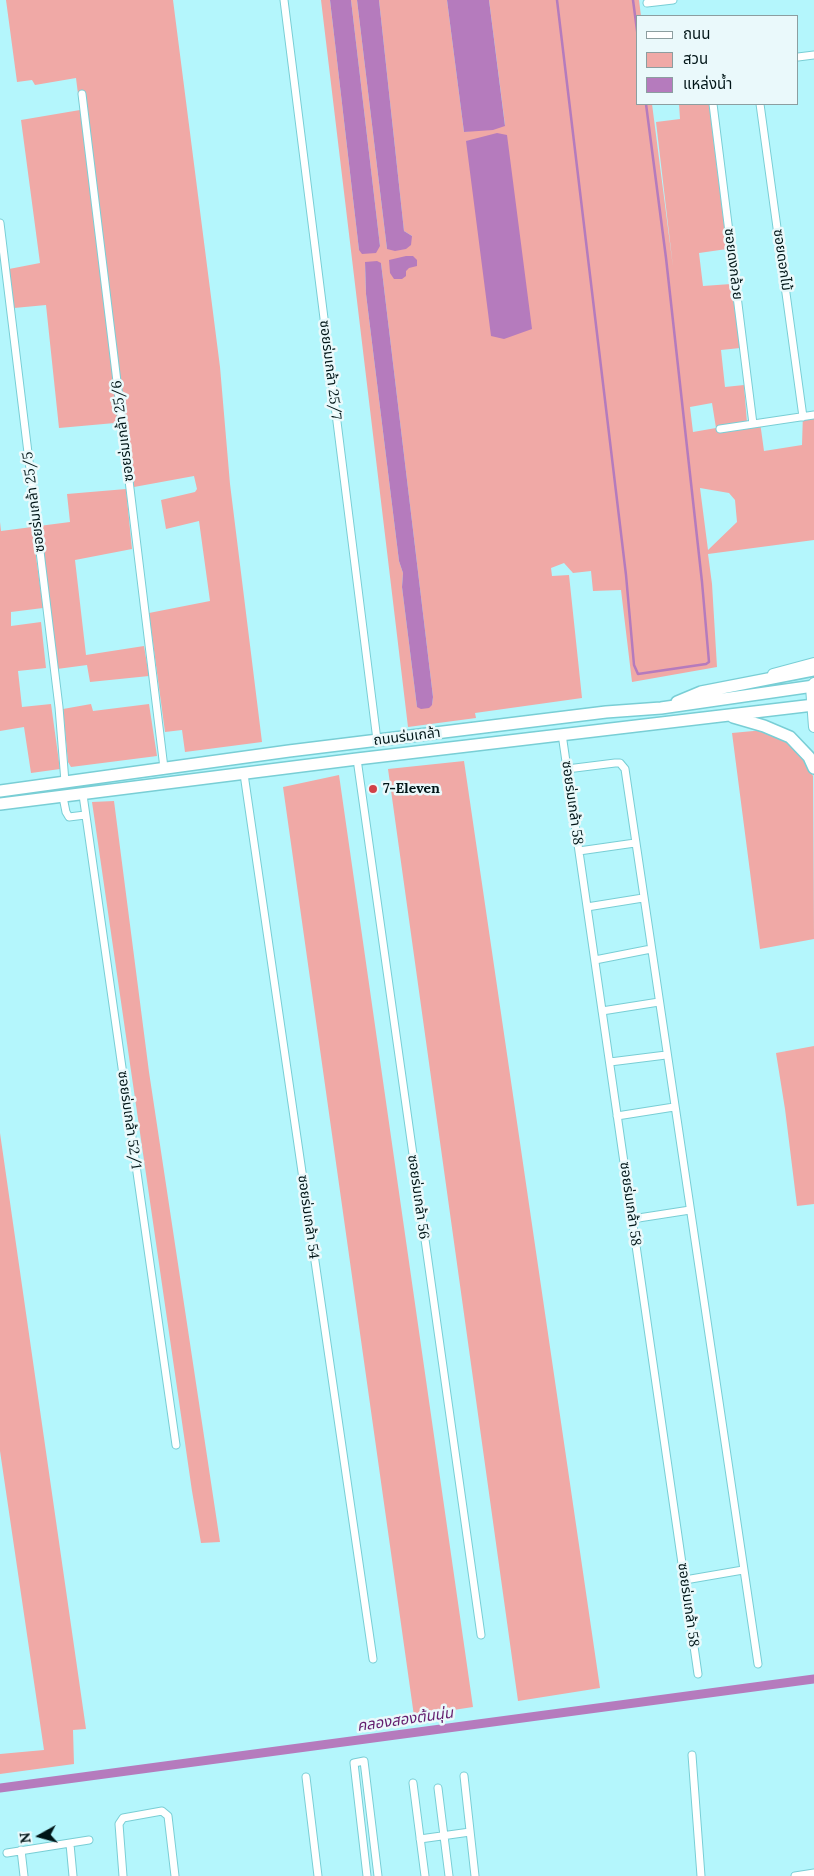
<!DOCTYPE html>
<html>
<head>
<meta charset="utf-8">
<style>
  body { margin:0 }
  #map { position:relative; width:814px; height:1876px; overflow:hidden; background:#b4f6fc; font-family:Lora,"Noto Sans Thai",serif }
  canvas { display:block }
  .legend { position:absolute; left:636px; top:15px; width:162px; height:90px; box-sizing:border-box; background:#eaf9fb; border:1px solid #8c9ea0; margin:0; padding:6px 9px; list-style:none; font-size:15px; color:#001517 }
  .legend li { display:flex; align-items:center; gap:10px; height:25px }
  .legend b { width:25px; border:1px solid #8c9ea0 }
  .north { position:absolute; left:15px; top:1811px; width:50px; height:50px; -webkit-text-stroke:4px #eaf9fb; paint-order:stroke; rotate:263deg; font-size:14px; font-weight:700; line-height:20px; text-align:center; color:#001517 }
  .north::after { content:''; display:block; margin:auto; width:18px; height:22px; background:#001517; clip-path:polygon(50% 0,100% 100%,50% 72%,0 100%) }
</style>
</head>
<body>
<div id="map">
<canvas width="814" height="1876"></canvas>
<ul class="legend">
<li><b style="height:6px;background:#fff"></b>ถนน</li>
<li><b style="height:14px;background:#f0a9a6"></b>สวน</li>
<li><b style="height:14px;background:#b57bbd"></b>แหล่งน้ำ</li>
</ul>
<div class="north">N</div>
</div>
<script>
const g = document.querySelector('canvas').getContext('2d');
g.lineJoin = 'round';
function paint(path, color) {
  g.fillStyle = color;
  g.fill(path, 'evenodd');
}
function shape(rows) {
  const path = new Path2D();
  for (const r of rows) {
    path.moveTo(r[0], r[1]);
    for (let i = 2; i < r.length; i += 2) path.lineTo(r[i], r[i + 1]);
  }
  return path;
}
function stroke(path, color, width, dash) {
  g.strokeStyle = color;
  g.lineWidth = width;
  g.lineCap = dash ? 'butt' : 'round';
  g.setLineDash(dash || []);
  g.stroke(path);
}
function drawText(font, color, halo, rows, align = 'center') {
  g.font = font + ' Lora,"Noto Sans Thai",serif';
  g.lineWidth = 5;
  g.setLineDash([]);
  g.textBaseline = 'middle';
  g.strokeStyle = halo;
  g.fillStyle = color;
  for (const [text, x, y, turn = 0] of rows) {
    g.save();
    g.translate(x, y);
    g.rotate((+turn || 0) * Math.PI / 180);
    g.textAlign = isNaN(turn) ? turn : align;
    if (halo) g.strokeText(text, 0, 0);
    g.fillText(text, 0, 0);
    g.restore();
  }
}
const green = shape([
  [6,0,173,0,220,367,230,484,262,742,185,752,182,730,165,732,149,613,210,601,199,521,166,529,161,500,195,492,197,489,194,476,134,487,126,422,59,428,46,305,14,308,9,269,40,263,21,120,80,110,76,78,35,85,32,80,17,82],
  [321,0,330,0,359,250,380,246,351,0,357,0,387,249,412,236,404,231,379,0,447,0,464,132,505,125,489,0,639,0,641,16,638,16,638,104,652,104,673,267,656,122,680,119,679,104,709,104,727,249,699,253,703,286,731,284,740,348,721,350,725,387,744,385,747,423,760,422,764,451,802,445,803,413,814,412,814,540,708,554,712,584,717,667,632,682,621,590,593,591,591,571,573,573,564,563,551,568,552,576,569,575,582,698,475,713,476,718,408,727],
  [365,263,381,263,433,697,432,705,417,707,402,587,403,573,399,561,366,294],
  [712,403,716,428,693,432,690,407],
  [700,488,729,493,735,500,737,522,708,550],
  [126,489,132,549,75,560,86,655,144,646,149,676,90,682,87,665,57,669,39,526,70,522,67,494],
  [0,522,1,531,32,527,43,608,11,612,11,626,41,622,46,668,18,671,22,707,51,704,60,769,31,773,24,727,0,731],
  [91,704,93,711,149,704,157,756,71,767,68,762,63,709],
  [764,730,793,746,805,761,813,776,814,939,760,949,732,733],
  [464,761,600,1688,518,1701,388,769],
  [339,775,473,1707,414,1716,283,787],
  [114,801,149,1072,220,1542,201,1543,192,1491,92,802],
  [814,1046,814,1204,797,1206,785,1109,776,1053],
  [0,1133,86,1729,73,1730,74,1764,0,1774,0,1754,44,1750,0,1451]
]);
const water = shape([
  [330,0,351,0,380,246,376,253,362,254,359,250],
  [357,0,379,0,404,231,412,236,411,245,406,249,395,251,387,249],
  [447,0,489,0,505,126,493,130,464,132],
  [497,133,507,135,532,329,504,339,491,336,466,141],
  [406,256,413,256,417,260,417,266,409,268,406,271,406,276,402,279,394,279,390,273,389,260],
  [377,261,381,263,433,697,432,705,429,708,421,709,417,707,402,587,403,573,399,561,366,294,365,262]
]);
const stream = shape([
  [557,0,626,575,634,665,638,674,706,664,709,662,702,582,666,258,646,104],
  [633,0,638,38]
]);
const canal = shape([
  [0,1788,814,1679]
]);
const street = shape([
  [284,0,377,740],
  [647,3,673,0],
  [798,57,814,55],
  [82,94,164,768],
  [713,104,753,424],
  [760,104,803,417],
  [0,223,59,707,65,782],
  [720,429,814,415],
  [562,734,698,1674],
  [357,759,481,1635],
  [567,769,615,763,620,763,625,769,758,1664],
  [244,774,373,1659],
  [83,795,176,1445],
  [63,797,66,812,69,817,85,815],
  [579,851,635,843],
  [587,907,643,898],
  [595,960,651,949],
  [602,1011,659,1002],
  [610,1062,666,1055],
  [617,1116,674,1107],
  [632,1219,690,1210],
  [685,1580,743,1570],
  [692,1755,701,1876],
  [464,1776,475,1876],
  [306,1777,318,1876],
  [413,1783,425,1876],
  [438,1788,449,1876],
  [420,1839,470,1832],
  [70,1844,73,1876],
  [21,1850,24,1876],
  [7,1853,89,1840],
  [123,1876,119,1824,123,1818,162,1811,168,1816,175,1876],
  [367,1876,354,1763,364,1761,378,1876],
  [795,1876,814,1873]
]);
const secondary = shape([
  [773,674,814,663],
  [814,683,811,687,814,727]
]);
const primary = shape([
  [677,702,701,692,814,670],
  [733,717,764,726,790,737,809,757,814,768],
  [0,791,289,751,606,712,661,708,814,686],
  [0,804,357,759,814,705]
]);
const markers = [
  [373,789,5,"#d14148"]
];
const streetNames = [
  ["ซอยดอกไม้",782,260,82],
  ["ซอยดงกล้วย",733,264,83],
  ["ซอยร่มเกล้า 25/7",330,370,83],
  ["ซอยร่มเกล้า 25/6",123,431,-97],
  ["ซอยร่มเกล้า 25/5",34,502,-97],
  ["ถนนร่มเกล้า",407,737,-7],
  ["ซอยร่มเกล้า 58",572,803,82],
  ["ซอยร่มเกล้า 52/1",129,1120,82],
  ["ซอยร่มเกล้า 56",418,1197,82],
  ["ซอยร่มเกล้า 58",630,1204,82],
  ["ซอยร่มเกล้า 54",308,1217,82],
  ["ซอยร่มเกล้า 58",688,1605,82]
];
const poiNames = [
  ["7-Eleven",383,789]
];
const waterNames = [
  ["คลองสองต้นนุ่น",405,1720,-8]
];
paint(green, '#f0a9a6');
paint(water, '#b57bbd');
stroke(stream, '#b57bbd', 2.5);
stroke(canal, '#b57bbd', 9);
stroke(street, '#79ced5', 9);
stroke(secondary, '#79ced5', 12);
stroke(primary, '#79ced5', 14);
stroke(street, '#fff', 7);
stroke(secondary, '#fff', 10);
stroke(primary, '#fff', 11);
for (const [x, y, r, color] of markers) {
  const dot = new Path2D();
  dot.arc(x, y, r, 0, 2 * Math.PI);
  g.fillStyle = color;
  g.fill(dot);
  stroke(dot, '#eaf9fb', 2);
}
drawText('14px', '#001517', '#eaf9fb', streetNames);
drawText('bold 14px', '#001517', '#eaf9fb', poiNames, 'left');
drawText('italic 15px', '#631c6d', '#eaf9fb', waterNames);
</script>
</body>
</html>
